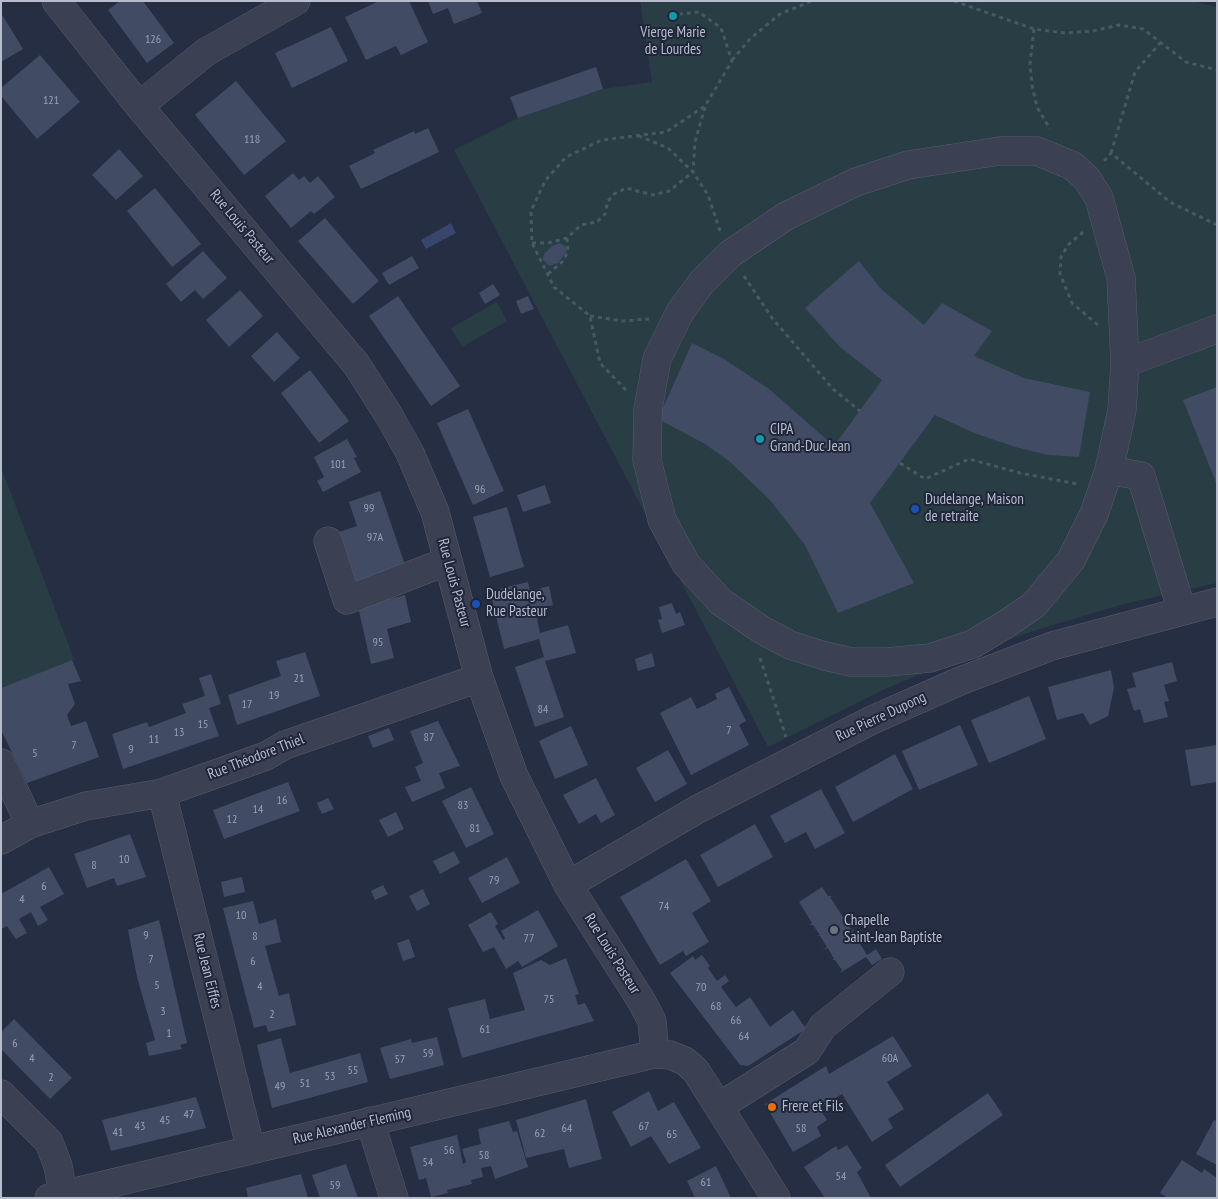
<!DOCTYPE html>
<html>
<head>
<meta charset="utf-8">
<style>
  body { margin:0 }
  #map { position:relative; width:1218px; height:1199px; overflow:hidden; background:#262e44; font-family:"PT Sans Narrow",sans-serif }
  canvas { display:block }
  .frame { position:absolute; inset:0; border:2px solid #b8bdcd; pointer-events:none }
</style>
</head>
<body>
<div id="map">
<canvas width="1218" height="1199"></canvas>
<div class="frame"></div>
</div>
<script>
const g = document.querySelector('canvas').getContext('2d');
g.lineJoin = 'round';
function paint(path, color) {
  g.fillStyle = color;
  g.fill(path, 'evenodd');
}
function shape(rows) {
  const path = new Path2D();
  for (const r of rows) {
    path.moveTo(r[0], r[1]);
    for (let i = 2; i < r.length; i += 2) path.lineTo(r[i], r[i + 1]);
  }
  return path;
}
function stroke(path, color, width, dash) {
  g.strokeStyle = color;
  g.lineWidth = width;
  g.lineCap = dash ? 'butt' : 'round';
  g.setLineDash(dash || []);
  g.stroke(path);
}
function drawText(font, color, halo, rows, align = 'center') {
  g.font = font + ' "PT Sans Narrow",sans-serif';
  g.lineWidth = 4;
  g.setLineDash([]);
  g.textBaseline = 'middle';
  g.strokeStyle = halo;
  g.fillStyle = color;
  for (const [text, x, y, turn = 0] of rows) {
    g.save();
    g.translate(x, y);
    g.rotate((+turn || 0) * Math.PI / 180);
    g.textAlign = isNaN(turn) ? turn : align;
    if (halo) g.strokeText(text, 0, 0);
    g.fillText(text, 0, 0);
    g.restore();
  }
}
const green = shape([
  [640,1,1192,1,1217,7,1217,583,1124,604,1043,628,964,655,883,690,768,747,454,150,518,118,603,89,652,82],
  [497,302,507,321,462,347,451,328],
  [1,467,74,659,1,688]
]);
const water = shape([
  [451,223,456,233,426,249,421,240]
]);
const building = shape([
  [120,1,143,1,174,43,147,63,108,10],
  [379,1,409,1,428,42,401,55,396,46,366,60,345,17],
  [428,1,477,1,482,13,454,24,448,8,433,14],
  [1,13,23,49,1,62],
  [331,27,348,61,292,88,275,53],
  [40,55,80,102,37,139,1,96,1,88],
  [596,67,603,89,518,118,510,97],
  [236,81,286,141,244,175,195,115],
  [428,128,439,152,361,189,349,166,375,153,373,150,414,131,415,134],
  [119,149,143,176,116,200,92,175],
  [293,173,299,180,304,176,310,183,318,176,335,197,314,214,311,211,291,228,265,196],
  [155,188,201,244,172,267,127,211],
  [325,218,379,281,353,304,298,241],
  [560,243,566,247,566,252,558,263,549,266,543,259,544,254,552,246],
  [203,251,227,278,203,299,195,290,181,302,166,284],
  [412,256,419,268,389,285,382,273],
  [859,261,881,289,924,325,942,303,992,331,974,356,1024,378,1090,392,1079,457,1048,455,1015,447,974,433,935,415,870,503,914,583,838,613,805,545,770,500,729,461,705,444,658,419,692,343,724,359,769,389,834,446,882,380,840,347,805,308],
  [493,284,500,295,485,304,479,293],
  [240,290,263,316,229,347,206,320],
  [398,296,460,386,431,406,369,316],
  [528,296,534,309,521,314,516,301],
  [277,332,300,358,274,382,251,356],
  [310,370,349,421,319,443,281,393],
  [1217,387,1217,485,1183,400],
  [468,409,504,491,473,505,437,423],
  [347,439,357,457,354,458,361,472,323,492,317,481,324,477,314,457],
  [545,485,551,503,523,512,517,495],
  [380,491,408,574,358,591,339,532,357,526,349,502],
  [507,507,524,567,490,577,473,517],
  [528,582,530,591,549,586,553,605,535,609,540,633,568,625,576,653,545,661,564,717,535,727,515,667,544,657,539,639,504,649,490,591],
  [405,595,411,622,387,629,394,658,371,664,358,607],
  [672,603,676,614,680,612,685,625,662,633,658,620,662,619,659,607],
  [305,652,320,696,237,725,228,695,281,676,276,661],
  [652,653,655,666,638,671,635,659],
  [72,660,81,681,68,684,75,704,67,715,71,726,86,721,99,757,27,783,1,730,1,688],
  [1172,662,1177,681,1164,685,1169,701,1164,702,1168,717,1144,723,1140,709,1134,711,1127,689,1136,687,1132,673],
  [1111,670,1114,688,1108,716,1090,725,1083,713,1057,720,1048,687],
  [211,674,221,704,209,708,219,736,123,769,112,734,147,722,149,727,186,713,182,704,205,696,199,678],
  [729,687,746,721,739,725,749,745,691,775,660,713,691,697,697,709,717,699,715,694],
  [1029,696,1046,739,989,763,971,720],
  [438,721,460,766,439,773,445,788,412,802,405,787,421,781,415,767,423,763,410,731],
  [960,725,978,765,919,790,902,751],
  [571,726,588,765,555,779,539,741],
  [389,728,394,740,373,748,368,736],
  [1217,745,1217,782,1191,786,1185,750],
  [668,750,687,784,655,802,636,768],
  [895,754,913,789,853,822,835,787],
  [596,778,615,815,601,823,596,814,579,824,563,795],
  [288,782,300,811,224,839,213,810],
  [471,787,494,834,466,848,442,801],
  [821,789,845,833,815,849,806,832,785,843,770,816],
  [328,798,334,809,322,814,317,803],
  [396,812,404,829,388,837,379,820],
  [755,824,773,857,718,887,700,855],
  [130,834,146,877,117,886,114,878,87,888,74,854],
  [454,851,460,863,440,874,433,861],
  [507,857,520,883,482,903,468,878],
  [686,859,711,901,692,913,709,942,686,956,683,951,660,965,620,897],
  [49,867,64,894,40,907,48,920,38,926,31,912,19,919,27,933,16,939,7,926,1,929,1,894],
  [242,877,245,892,224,897,221,882],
  [383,885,388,894,375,900,371,891],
  [822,887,828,896,833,896,830,897,852,931,854,929,853,932,859,943,862,941,863,943,860,944,867,955,876,949,882,959,872,965,866,957,840,973,842,970,835,960,832,960,834,959,828,948,822,950,827,947,820,936,817,936,820,935,813,925,809,925,812,923,799,902],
  [423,889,430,904,417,911,409,896],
  [253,901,259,924,276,919,281,942,265,946,279,996,289,993,296,1025,268,1032,266,1025,254,1028,223,908],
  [538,910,558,946,522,967,518,961,506,969,494,947,483,952,468,925,491,912,498,924,495,926,503,940,505,938,501,931],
  [159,920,187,1043,180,1045,182,1049,149,1056,146,1043,155,1040,137,977,128,930],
  [409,939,415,957,403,961,397,943],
  [702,955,710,966,708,968,717,981,725,975,729,981,721,987,736,1007,750,997,770,1027,793,1010,806,1029,748,1066,740,1065,670,973,693,956,695,960],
  [566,958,579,994,575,995,578,1005,585,1003,594,1021,462,1058,448,1008,485,999,490,1019,525,1010,513,973,541,960,550,965],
  [14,1019,72,1078,50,1099,1,1049,1,1032],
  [893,1036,912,1066,887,1082,904,1109,888,1119,893,1128,872,1142,842,1094,819,1108,827,1120,817,1127,821,1136,793,1152,765,1104,826,1066,829,1074],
  [437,1037,444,1065,390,1079,380,1048,411,1039,412,1043],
  [281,1038,290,1073,360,1053,368,1082,272,1108,257,1045],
  [649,1091,658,1111,674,1102,701,1148,669,1164,651,1136,631,1147,612,1112],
  [988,1093,1003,1115,900,1187,885,1165],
  [196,1097,206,1128,111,1151,102,1120],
  [586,1099,602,1159,569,1168,564,1149,526,1158,516,1120],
  [1214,1120,1217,1121,1217,1165,1196,1154],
  [509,1121,513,1132,517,1131,528,1167,495,1179,491,1166,481,1168,483,1177,471,1180,472,1184,447,1190,448,1193,431,1197,426,1178,419,1180,410,1147,457,1135,463,1164,466,1162,462,1149,481,1144,478,1129],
  [847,1145,862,1168,857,1172,871,1198,825,1198,804,1167,836,1146,838,1150],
  [1182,1160,1202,1173,1204,1169,1217,1178,1217,1198,1168,1198,1160,1193],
  [346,1164,358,1198,320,1198,312,1175],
  [716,1166,731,1198,695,1198,687,1181],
  [301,1174,308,1198,248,1198,246,1188]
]);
const path = shape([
  [954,1,1034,29,1065,33,1093,31,1119,25,1143,29,1186,62,1217,70],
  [1034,29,1030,64,1032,85,1037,107,1050,129],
  [732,60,751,38,780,14,812,1],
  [705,107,695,142,693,172,708,195,720,231],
  [1111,153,1135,72,1160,43],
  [1104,161,1111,153,1170,202,1217,225],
  [1083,232,1068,245,1061,257,1060,274,1072,303,1098,325],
  [532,243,548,243,567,238,581,225,597,222,605,214,608,201,614,194,626,188,653,195,669,191,693,172,668,148,636,135],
  [548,274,562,262,568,252,567,238],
  [744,276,772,318,833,389,860,411],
  [590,316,622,321,649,319],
  [626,390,600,363,590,316,554,287,532,243,531,211,545,181,566,157,602,140,666,132,705,106,732,61,721,28,699,12,680,14],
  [900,463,925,479,969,459,1020,473,1077,484],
  [760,658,786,737]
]);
const minor = shape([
  [56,1,139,106,356,364,388,414,410,453,435,512,479,678,514,776,568,885,642,1002,652,1021,655,1054],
  [139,106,206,52,296,1],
  [1125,363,1217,329],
  [1109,470,1094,514,1071,560,1034,605,1006,624,973,644,930,658,887,662,851,662,825,656,790,645,762,630,721,602,686,564,662,520,647,460,648,409,657,359,680,312,702,282,730,254,786,216,856,182,908,165,1000,151,1037,151,1073,166,1087,179,1099,198,1121,278,1125,363,1122,410,1109,470,1141,476,1182,611],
  [328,541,347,600,448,561],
  [1,763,30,824],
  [162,793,251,1150],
  [1,840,30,824,86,806,162,793,266,756,285,745,479,678],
  [568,885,698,809,872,720,960,681,1052,646,1217,602],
  [1,1094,49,1142,58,1166,63,1194],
  [720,1106,807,1051,823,1026,890,972],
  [370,1121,394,1198],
  [49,1198,655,1054,670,1055,685,1061,696,1071,776,1198]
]);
const markers = [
  [673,16,5,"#0f9aa8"],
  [760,439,5,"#0f9aa8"],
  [915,509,5,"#1a4fb4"],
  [476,604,5,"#1a4fb4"],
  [834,930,5,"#6b7280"],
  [772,1107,5,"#e8710a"]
];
const numberNames = [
  ["126",153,40],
  ["121",51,101],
  ["118",252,140],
  ["101",338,465],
  ["96",480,490],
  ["99",369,509],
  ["97A",375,538],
  ["95",378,643],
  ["21",299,679],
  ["19",274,696],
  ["17",247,705],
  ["84",543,710],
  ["15",203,725],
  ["7",729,731],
  ["13",179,733],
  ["87",429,738],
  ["11",154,740],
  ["7",74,746],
  ["9",131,750],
  ["5",35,754],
  ["16",282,801],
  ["83",463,806],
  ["14",258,810],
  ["12",232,820],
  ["81",475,829],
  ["10",124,860],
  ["8",94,866],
  ["79",494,881],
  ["6",44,887],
  ["4",22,900],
  ["74",664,907],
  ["10",241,916],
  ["9",146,936],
  ["8",255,937],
  ["77",529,939],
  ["7",151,960],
  ["6",253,962],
  ["5",157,986],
  ["4",260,987],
  ["70",701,988],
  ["75",549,1000],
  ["68",716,1007],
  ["3",163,1012],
  ["2",272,1015],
  ["66",736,1021],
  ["61",485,1030],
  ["1",169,1034],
  ["64",744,1037],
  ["6",15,1044],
  ["59",428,1054],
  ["4",32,1059],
  ["60A",890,1059],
  ["57",400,1060],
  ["55",353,1071],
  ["53",330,1077],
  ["2",51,1078],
  ["51",305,1084],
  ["49",280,1087],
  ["47",189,1115],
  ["45",165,1121],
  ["43",140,1127],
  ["67",644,1127],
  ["64",567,1129],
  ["58",801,1129],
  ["41",118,1133],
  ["62",540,1134],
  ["65",672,1135],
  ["56",449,1151],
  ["58",484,1156],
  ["54",428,1163],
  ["54",841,1177],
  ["61",706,1183],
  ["59",335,1186]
];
const poiNames = [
  ["Vierge Marie",673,33,"center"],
  ["de Lourdes",673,50,"center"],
  ["CIPA",770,430],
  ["Grand-Duc Jean",770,447],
  ["Dudelange, Maison",925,500],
  ["de retraite",925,517],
  ["Dudelange,",486,595],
  ["Rue Pasteur",486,612],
  ["Chapelle",844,921],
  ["Saint-Jean Baptiste",844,938],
  ["Frere et Fils",782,1107]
];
const streetNames = [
  ["Rue Louis Pasteur",242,227,50],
  ["Rue Louis Pasteur",454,583,75],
  ["Rue Pierre Dupong",881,717,-25],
  ["Rue Théodore Thiel",256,757,-21],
  ["Rue Louis Pasteur",612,954,58],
  ["Rue Jean Eiffes",207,971,76],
  ["Rue Alexander Fleming",352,1126,-13]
];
paint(green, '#283d44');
paint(water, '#39466b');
paint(building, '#424b64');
stroke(minor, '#565c6d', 29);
stroke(path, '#465a61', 3, [4, 4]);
stroke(minor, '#3b4153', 28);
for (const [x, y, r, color] of markers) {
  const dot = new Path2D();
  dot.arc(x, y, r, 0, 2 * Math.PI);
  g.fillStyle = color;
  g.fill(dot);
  stroke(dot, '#1f2639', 2);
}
drawText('12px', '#9aa0b3', null, numberNames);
drawText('15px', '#b8bdcd', '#1f2639', poiNames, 'left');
drawText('15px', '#b8bdcd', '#1f2639', streetNames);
</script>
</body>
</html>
